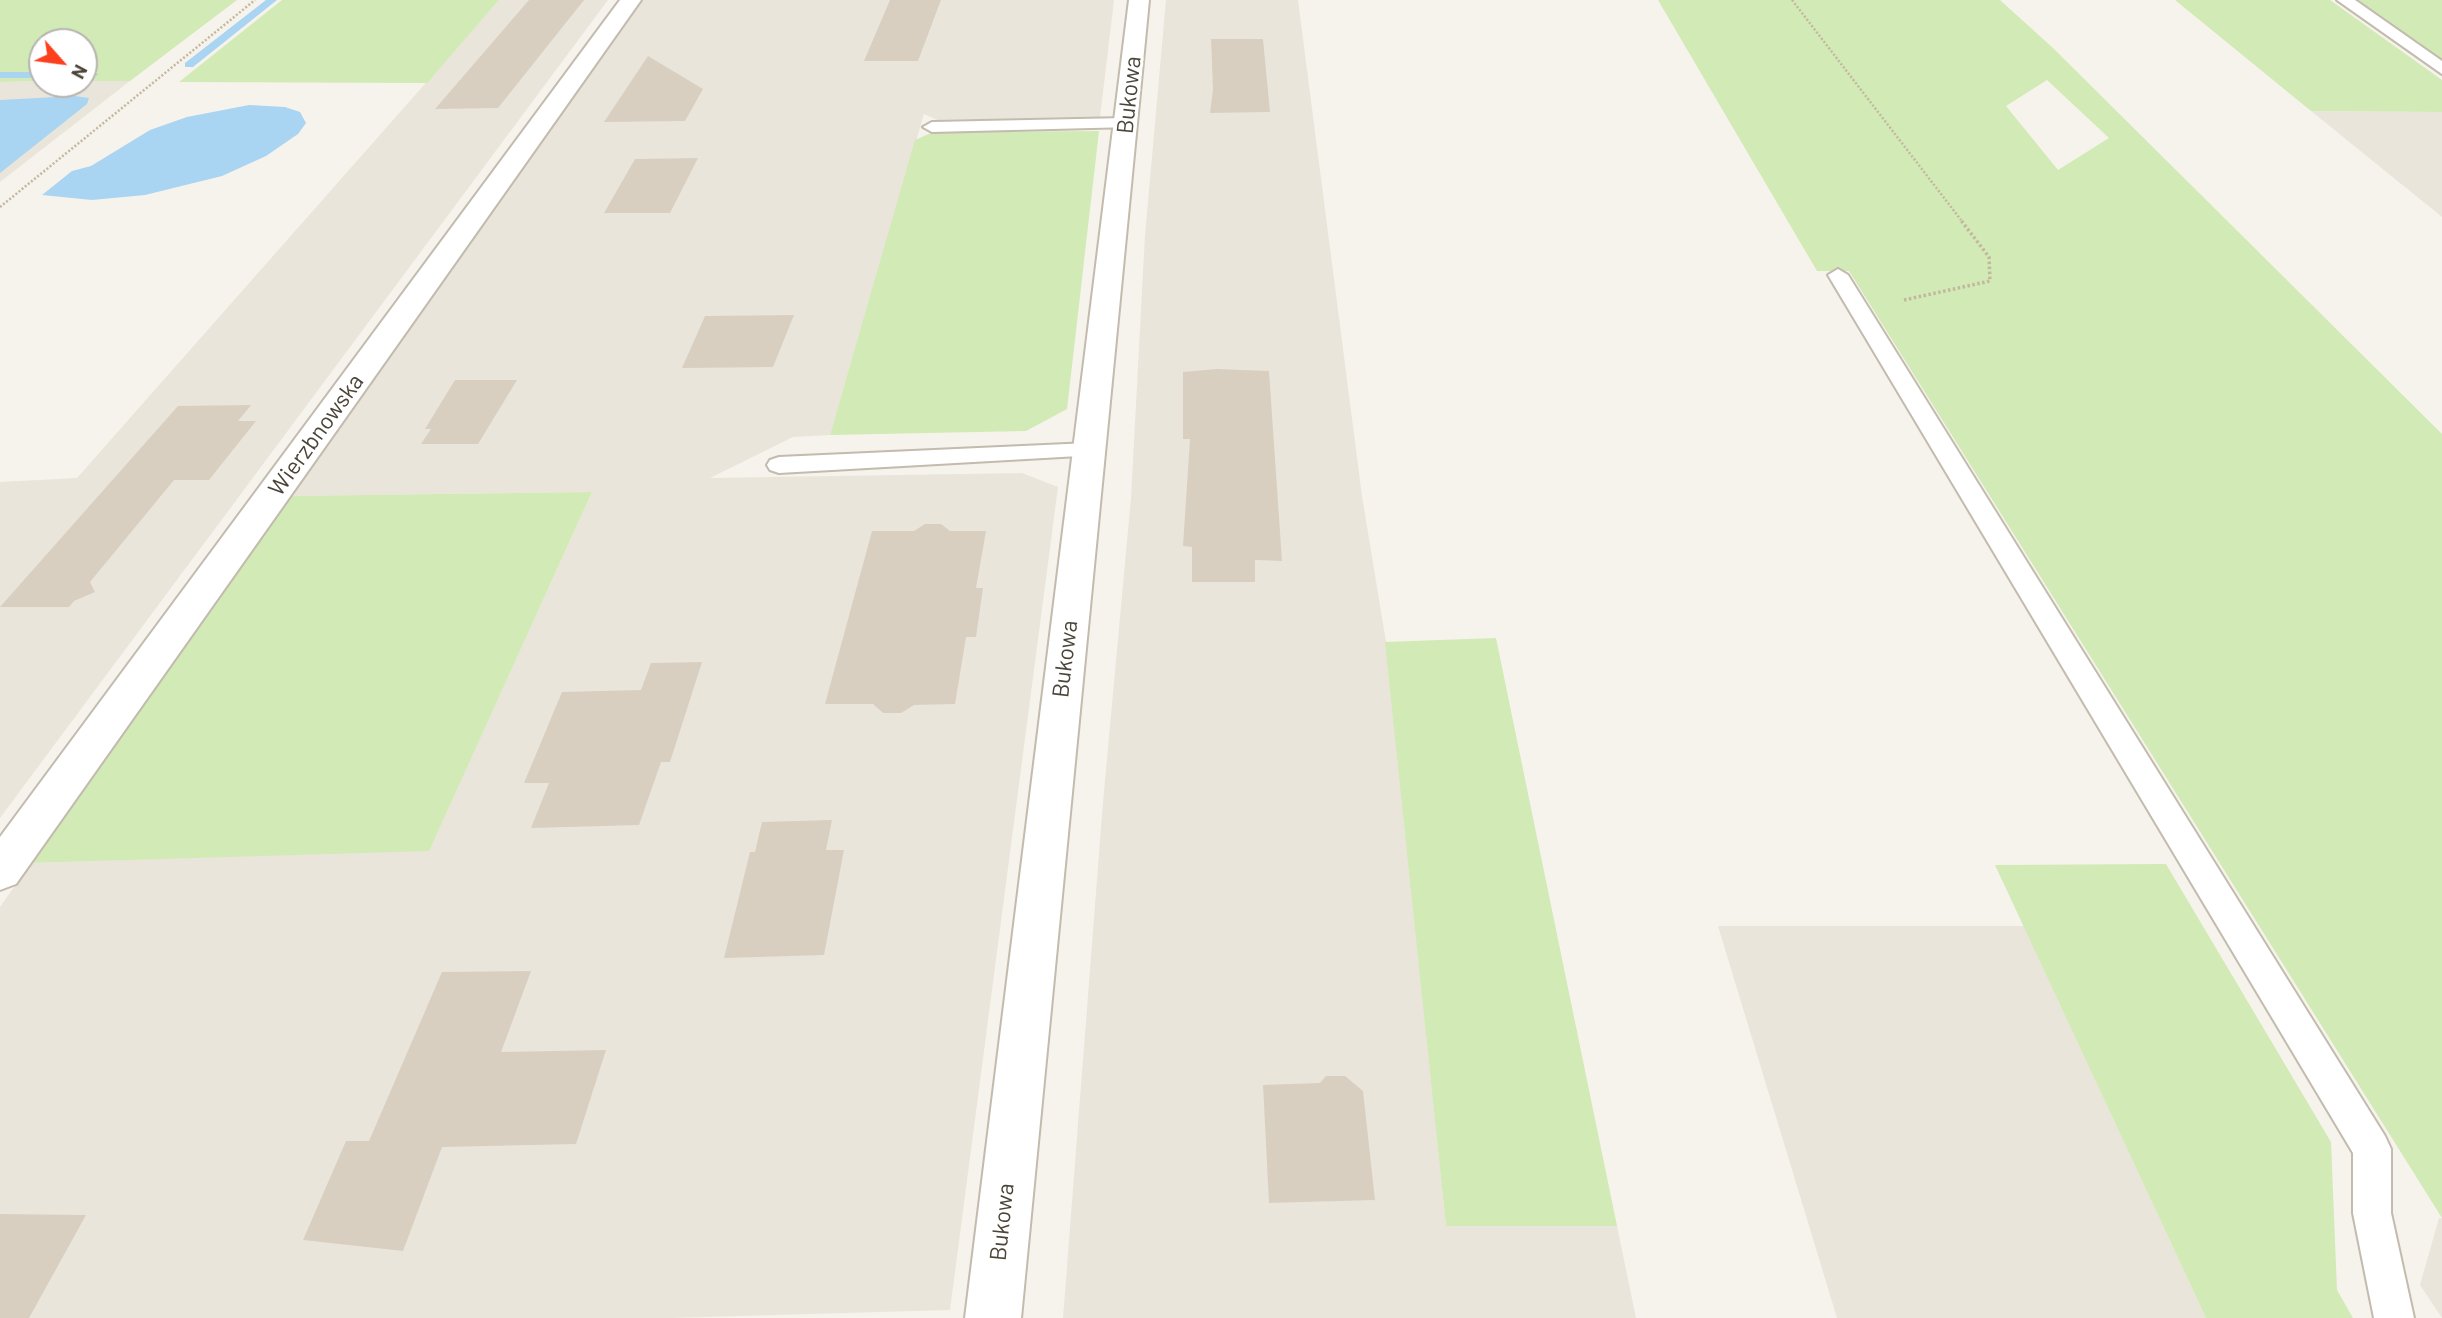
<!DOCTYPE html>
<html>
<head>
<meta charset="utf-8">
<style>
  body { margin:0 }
  #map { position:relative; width:2442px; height:1318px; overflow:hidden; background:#f6f3ec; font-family:Barlow,sans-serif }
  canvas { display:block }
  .north { position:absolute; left:28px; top:28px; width:70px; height:70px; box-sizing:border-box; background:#fff; border:2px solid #b7b4b0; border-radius:50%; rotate:118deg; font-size:19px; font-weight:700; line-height:28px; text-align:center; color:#4b4439 }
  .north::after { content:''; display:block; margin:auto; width:24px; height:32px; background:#fc3f1d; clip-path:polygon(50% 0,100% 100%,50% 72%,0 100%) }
</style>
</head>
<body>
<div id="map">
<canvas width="2442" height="1318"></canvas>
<div class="north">N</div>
</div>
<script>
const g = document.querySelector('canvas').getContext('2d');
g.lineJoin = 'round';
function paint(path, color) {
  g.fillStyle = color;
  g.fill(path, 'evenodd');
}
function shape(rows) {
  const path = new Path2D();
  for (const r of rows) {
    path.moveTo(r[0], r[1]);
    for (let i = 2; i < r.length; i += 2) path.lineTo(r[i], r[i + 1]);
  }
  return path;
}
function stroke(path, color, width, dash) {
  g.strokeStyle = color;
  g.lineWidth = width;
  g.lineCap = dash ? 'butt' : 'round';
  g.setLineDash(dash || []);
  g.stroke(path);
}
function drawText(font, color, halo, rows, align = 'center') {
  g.font = font + ' Barlow,sans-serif';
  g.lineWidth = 6;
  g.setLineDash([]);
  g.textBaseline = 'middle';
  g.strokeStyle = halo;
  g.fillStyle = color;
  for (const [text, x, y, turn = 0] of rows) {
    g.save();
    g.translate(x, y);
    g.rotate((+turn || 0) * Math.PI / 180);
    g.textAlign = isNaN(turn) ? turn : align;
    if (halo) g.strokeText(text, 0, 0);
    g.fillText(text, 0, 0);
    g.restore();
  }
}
const residential = shape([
  [499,0,608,0,0,818,0,482,77,478],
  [640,0,1114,0,1100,117,938,120,924,114,830,435,793,437,710,478,1022,473,1058,487,950,1310,670,1318,0,1318,0,907,31,863,429,850,592,492,287,496],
  [1166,0,1298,0,1362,496,1386,642,1446,1225,1617,1226,1636,1318,1063,1318,1103,802,1131,498,1145,235],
  [42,81,42,84,84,84,84,81,130,81,0,182,0,82],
  [2311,111,2442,112,2442,217],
  [1718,926,2024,926,2206,1318,1837,1318],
  [2439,1218,2442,1218,2442,1318,2420,1285]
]);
const green = shape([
  [0,0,237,0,130,81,84,81,84,42,42,42,42,81,0,82],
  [282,0,499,0,427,83,179,82],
  [1658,0,2000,0,2053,48,2442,434,2442,1218,1849,271,1817,271],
  [2047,80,2109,138,2058,170,2006,106],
  [2175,0,2330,0,2442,80,2442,112,2311,111],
  [2354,0,2442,0,2442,61],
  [1099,131,1067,409,1026,431,830,435,915,140,933,132],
  [592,492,429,851,31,863,287,496],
  [1496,638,1617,1226,1446,1226,1385,642],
  [2166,864,2331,1142,2337,1290,2353,1318,2206,1318,1995,865]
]);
const water = shape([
  [75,96,89,98,87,104,0,173,0,100],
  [249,105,285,107,300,112,306,123,298,134,266,156,222,176,145,195,92,200,42,195,72,171,91,166,150,130,187,117]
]);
const stream = shape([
  [266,0,277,0,193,67,185,67,185,63,266,0],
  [0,72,42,72,42,78,0,78,0,72],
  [84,72,94,72,99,75,84,78,84,72]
]);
const building = shape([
  [529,0,584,0,498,108,435,109],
  [890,0,941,0,918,61,864,61],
  [1211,39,1263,39,1270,112,1210,113,1213,89],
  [648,56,703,89,685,121,604,122],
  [698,158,670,213,604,213,635,159],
  [794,315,773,367,682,368,705,316],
  [1217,369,1269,371,1282,561,1255,560,1255,582,1192,582,1192,547,1183,546,1190,439,1183,439,1183,372],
  [455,380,517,380,478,444,421,444,431,429,425,429],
  [251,405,238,421,256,421,209,480,174,480,90,582,95,592,74,601,69,607,0,607,178,406],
  [925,524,941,524,950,531,986,531,976,588,983,588,976,637,966,637,955,704,914,705,901,713,883,713,873,704,825,704,872,531,914,531],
  [702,662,670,762,661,762,639,825,531,828,549,783,524,783,562,692,641,690,651,663],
  [832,820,826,850,844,850,824,955,724,958,750,852,755,852,762,822],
  [531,971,501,1052,606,1050,576,1144,442,1147,403,1251,303,1240,346,1141,369,1141,442,972],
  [1326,1076,1345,1076,1363,1091,1375,1200,1269,1203,1263,1085,1320,1083],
  [0,1214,86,1215,29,1318,0,1318]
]);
const pathFar1 = shape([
  [1792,0,1961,220],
  [0,207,255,0]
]);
const path = shape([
  [1904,300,1990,281,1989,257,1960,219]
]);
const lane = shape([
  [2337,0,2355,0,2442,61,2442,74,2337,0],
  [1126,118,1135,123,1132,127,932,132,923,127,932,122,1126,118],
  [1838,269,1848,275,2385,1136,2391,1149,2391,1213,2414,1318,2374,1318,2353,1213,2353,1153,1828,275,1838,269],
  [1089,443,1097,445,1101,450,1097,455,779,473,770,470,767,465,770,460,779,457,1089,443]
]);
const street = shape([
  [620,0,641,0,16,884,0,890,0,837,620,0],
  [1129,0,1149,0,1021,1318,965,1318,1129,0]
]);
const streetNames = [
  ["Bukowa",1129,95,-84],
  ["Wierzbnowska",316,435,-54],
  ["Bukowa",1065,659,-83],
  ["Bukowa",1002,1222,-84]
];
paint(residential, '#eae5da');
paint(green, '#d2eab5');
paint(water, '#a9d4f2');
paint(stream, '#a9d4f2');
paint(building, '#d8cfc1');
stroke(lane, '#c2bbae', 4);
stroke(street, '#c2bbae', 4);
stroke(pathFar1, '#c4b79f', 2.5, [2, 2]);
stroke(path, '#c4b79f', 3.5, [2.5, 2.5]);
paint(lane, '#fff');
paint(street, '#fff');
drawText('23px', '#4b4439', '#fff', streetNames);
</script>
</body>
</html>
